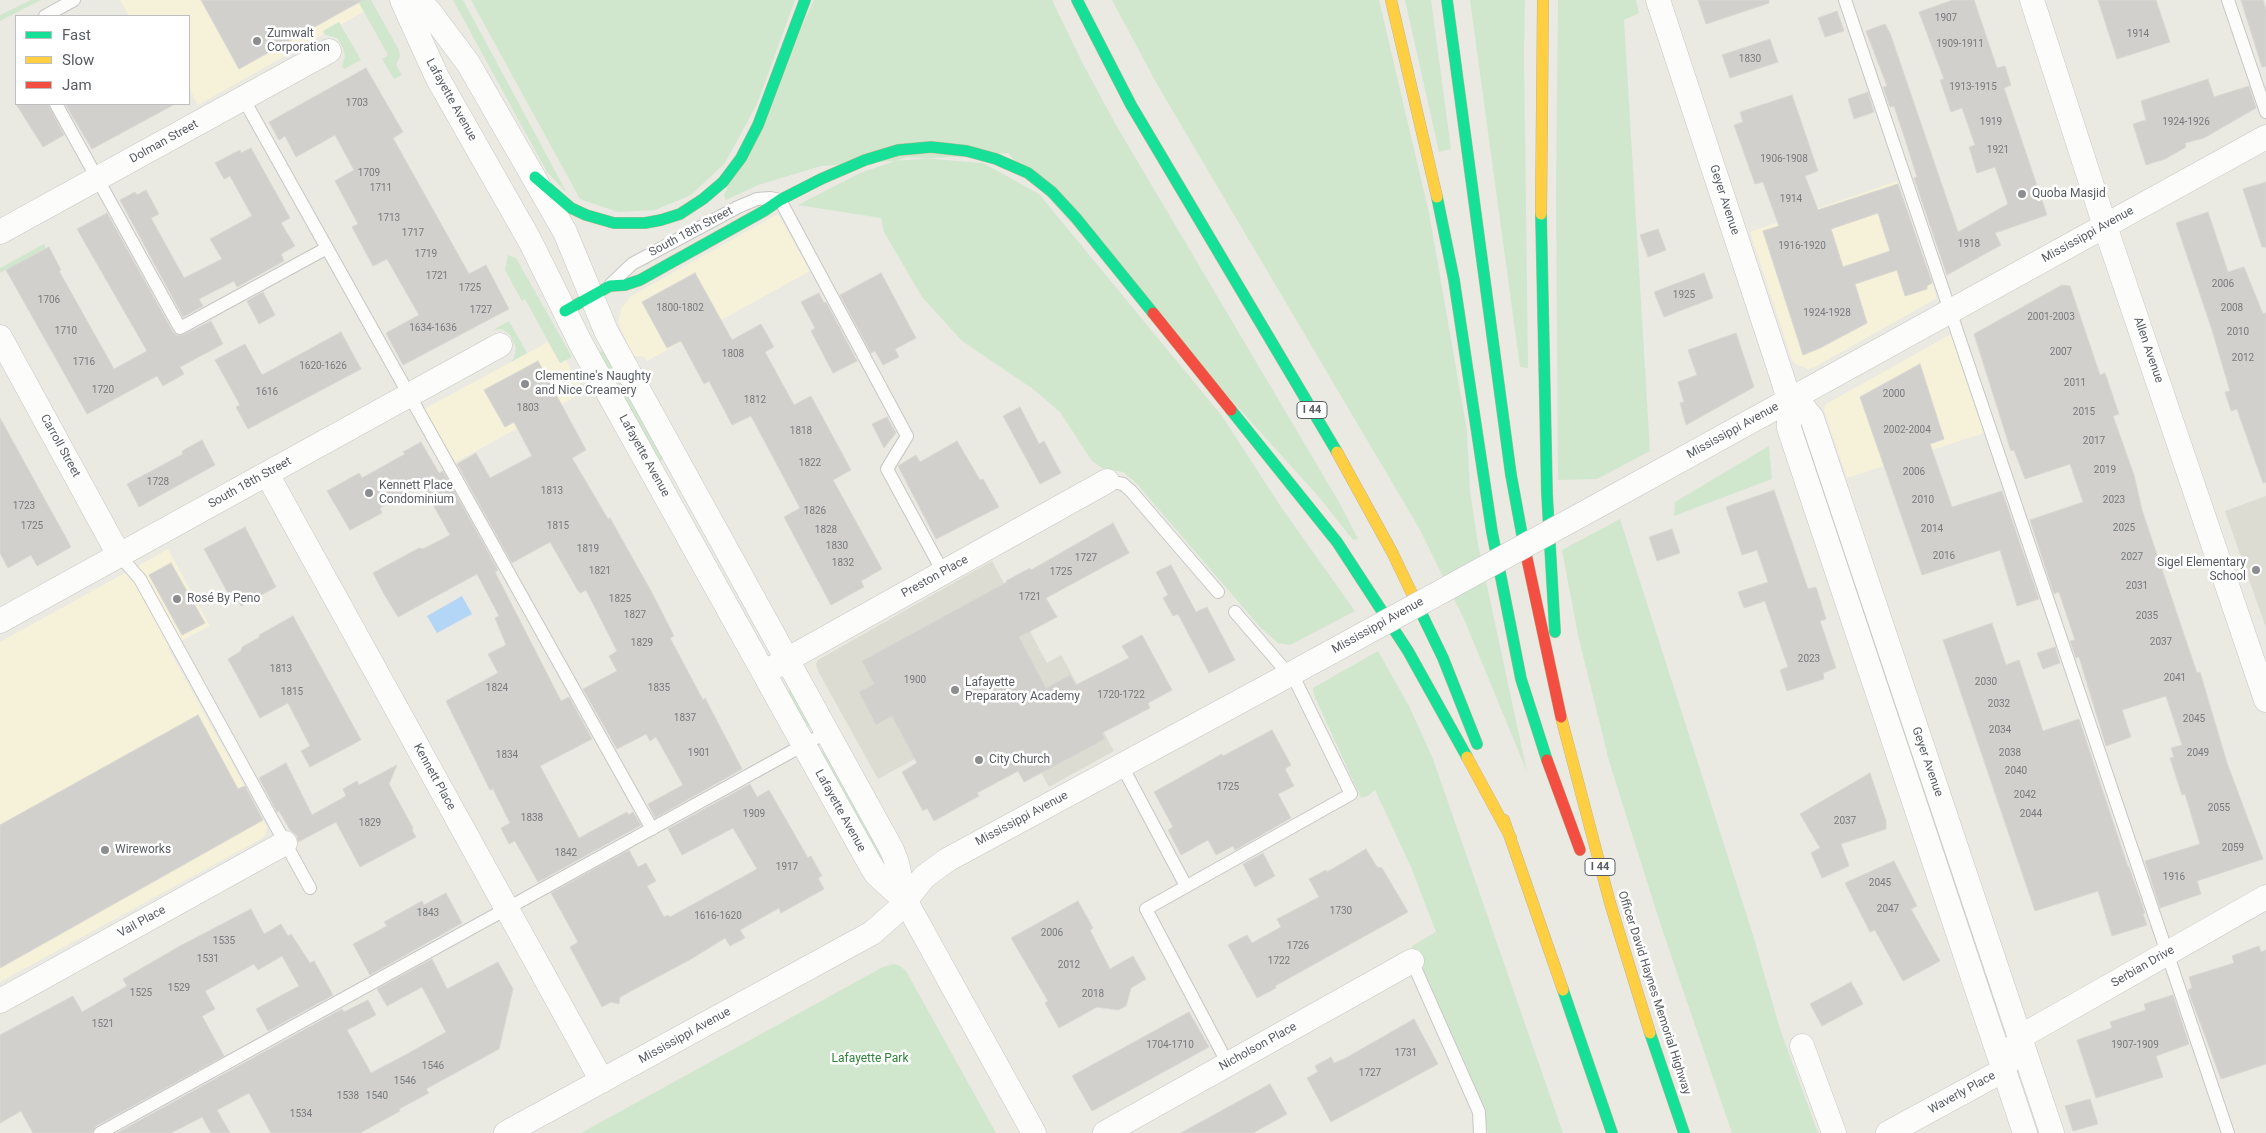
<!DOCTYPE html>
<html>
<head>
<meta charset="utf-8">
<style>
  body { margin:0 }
  #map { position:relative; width:2266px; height:1133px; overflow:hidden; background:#eae9e2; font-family:Roboto,sans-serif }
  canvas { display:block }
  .legend { position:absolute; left:15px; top:15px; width:175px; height:90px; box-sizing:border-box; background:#fff; border:1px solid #bcbec0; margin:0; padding:6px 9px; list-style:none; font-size:15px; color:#585c62 }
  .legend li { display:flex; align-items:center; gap:10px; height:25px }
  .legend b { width:25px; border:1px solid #bcbec0 }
</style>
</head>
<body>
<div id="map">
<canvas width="2266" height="1133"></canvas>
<ul class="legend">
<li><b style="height:6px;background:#16e098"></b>Fast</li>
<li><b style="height:6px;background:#ffcf43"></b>Slow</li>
<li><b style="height:6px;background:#f24e42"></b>Jam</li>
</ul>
</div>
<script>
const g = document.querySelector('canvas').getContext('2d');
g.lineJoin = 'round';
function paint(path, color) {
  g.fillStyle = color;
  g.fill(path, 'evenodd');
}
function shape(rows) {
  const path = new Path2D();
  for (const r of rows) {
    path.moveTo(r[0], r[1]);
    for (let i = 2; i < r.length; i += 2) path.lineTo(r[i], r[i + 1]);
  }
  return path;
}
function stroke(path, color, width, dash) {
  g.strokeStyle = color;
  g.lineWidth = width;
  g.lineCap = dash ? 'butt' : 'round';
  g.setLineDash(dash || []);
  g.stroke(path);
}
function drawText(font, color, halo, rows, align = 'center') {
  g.font = font + ' Roboto,sans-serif';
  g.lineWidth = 5;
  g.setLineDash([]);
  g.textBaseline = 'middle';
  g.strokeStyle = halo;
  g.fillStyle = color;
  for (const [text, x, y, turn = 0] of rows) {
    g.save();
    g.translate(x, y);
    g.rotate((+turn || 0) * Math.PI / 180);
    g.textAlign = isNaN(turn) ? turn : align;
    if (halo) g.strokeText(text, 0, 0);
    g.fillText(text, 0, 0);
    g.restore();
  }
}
const commercial = shape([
  [120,0,359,0,365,11,198,105,189,88,189,16,129,16],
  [1897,181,1937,298,1815,367,1808,369,1797,365,1792,360,1750,232],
  [778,214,810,271,647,361,645,357,635,356,632,354,618,322,622,307,631,296],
  [1953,333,1984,433,1847,478,1824,410,1826,404],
  [548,342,560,363,566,360,584,392,454,463,424,409],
  [168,549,210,626,168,648,263,819,267,827,266,834,261,839,0,982,0,642]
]);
const education = shape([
  [2266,496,2266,628,2225,511],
  [992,561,1047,663,1061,655,1114,751,1049,787,1006,709,878,779,818,671,816,664,818,660]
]);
const green = shape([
  [31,0,41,0,0,21,0,15],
  [349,0,371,0,399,50,400,56,396,65,402,75,394,79,382,59,388,55,359,3,352,6],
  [453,0,463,0,567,193,547,172],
  [471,0,795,0,757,104,725,163,691,195,655,210,618,212,580,199],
  [814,0,1052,0,1083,64,1116,125,1339,502,1358,539,1353,540,1319,497,1008,153,821,166,758,185,726,200,724,195],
  [1112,0,1379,0,1429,213,1467,431,1470,491,1478,544,1527,772,1464,619,1419,528,1158,86],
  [1405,0,1431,0,1451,149,1439,152],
  [1470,0,1525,0,1524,53,1528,368,1520,367],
  [1558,0,1636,0,1639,13,1624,20,1650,451,1597,479,1558,480,1556,193],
  [339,22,361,60,344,69,342,66,345,56,343,48,337,38,324,34,323,31],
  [907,157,983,163,1039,194,1222,416,1281,507,1355,611,1290,645,1278,643,1260,627,1137,484,1123,472,1102,468,1092,461,1060,412,1033,389,962,341,922,297,884,232,881,218,798,205,860,173],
  [44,244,46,249,0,273,0,268],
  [508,255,516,258,572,357,560,363,525,299,522,301,505,270],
  [509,321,527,353,511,362,514,358,516,348,510,335,502,329,493,330],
  [606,349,664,458,660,462,595,354],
  [1809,433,1998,1004,1992,1006,1803,435],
  [1769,446,1772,479,1674,516,1675,502],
  [1620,519,1753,935,1780,1029,1818,1133,1732,1133,1661,926,1609,761,1578,635,1562,550],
  [1378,651,1409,706,1433,759,1563,1133,1488,1133,1480,1102,1412,946,1436,932,1411,867,1375,790,1368,796,1361,798,1314,695,1313,688],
  [790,690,810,724,808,727,804,727,787,691],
  [823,751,826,752,884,855,882,858,878,860,820,753],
  [894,964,900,966,906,971,996,1133,581,1133,883,967]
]);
const water = shape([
  [462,596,472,614,437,633,427,616]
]);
const building = shape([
  [201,0,363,0,239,69,201,0],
  [1698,0,1769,0,1769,3,1706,24,1698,0],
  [1953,0,1974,0,1997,68,2005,66,2011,85,2004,88,2047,215,1995,233,2001,245,1947,275,1914,178,1917,177,1905,139,1894,106,1890,107,1883,87,1887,86,1866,31,1885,24,1890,33,1958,232,2008,204,1995,167,1977,173,1969,147,1975,145,1962,108,1951,112,1940,80,1944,79,1919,12,1953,0],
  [2098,0,2156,0,2170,42,2117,59,2098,0],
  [2241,0,2263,0,2266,9,2266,66,2262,67,2241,0],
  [1837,11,1844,31,1825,37,1818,18,1837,11],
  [1770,39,1778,62,1730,78,1722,55,1770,39],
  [366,68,403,132,393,138,469,274,486,265,509,309,403,365,386,333,419,315,387,259,373,266,352,227,358,224,335,181,354,170,335,135,296,157,285,136,279,140,269,122,366,68],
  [2208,79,2214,97,2249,86,2256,108,2204,138,2185,143,2186,147,2165,159,2146,165,2133,124,2146,120,2141,101,2208,79],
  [1868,92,1874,112,1854,119,1848,99,1868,92],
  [1792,95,1818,171,1805,176,1818,210,1898,184,1932,283,1927,286,1927,289,1905,296,1897,270,1855,284,1867,323,1820,348,1803,355,1763,231,1779,226,1763,182,1755,184,1734,125,1743,122,1740,112,1792,95],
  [1878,213,1890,251,1843,267,1831,229,1878,213],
  [16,104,48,104,64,135,43,147,16,104],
  [65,104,175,104,92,149,65,104],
  [251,148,290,218,281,223,295,246,281,254,284,261,239,286,237,287,234,281,199,299,203,306,183,317,120,200,135,192,137,195,146,190,159,214,151,218,184,278,222,259,210,239,252,216,230,176,224,179,215,163,240,150,241,153,251,148],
  [2266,182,2266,247,2262,247,2243,189,2266,182],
  [2208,212,2228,272,2244,267,2263,314,2266,313,2266,482,2263,483,2237,409,2231,411,2225,392,2230,391,2212,330,2176,223,2208,212],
  [107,213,173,332,176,335,183,335,211,321,223,344,180,367,184,374,163,386,157,376,87,414,6,270,49,247,61,270,59,271,114,369,147,351,77,229,107,213],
  [1658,229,1666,250,1648,257,1640,235,1658,229],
  [695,273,732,340,761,324,774,347,765,352,794,405,811,396,851,470,833,480,882,569,861,581,864,587,831,605,784,517,800,508,751,416,732,425,709,381,704,384,681,341,667,348,642,302,695,273],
  [881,273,916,338,895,349,899,357,883,365,875,351,871,353,840,295,881,273],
  [1704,273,1713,298,1664,317,1654,292,1704,273],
  [2062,285,2070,286,2100,375,2105,373,2119,414,2113,416,2134,475,2142,510,2197,673,2200,672,2227,763,2263,859,2197,881,2201,894,2160,908,2145,861,2200,844,2185,794,2182,795,2170,758,2174,757,2171,748,2182,745,2166,696,2122,710,2131,737,2106,746,2079,657,2076,658,2070,641,2075,640,2060,595,2058,592,2054,594,2030,520,2083,502,2070,464,2025,479,2014,450,2011,451,1974,334,2062,285],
  [263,292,275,315,259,324,247,301,263,292],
  [819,293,824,303,826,302,857,361,833,373,811,331,815,328,801,302,819,293],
  [341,332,361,369,248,429,236,407,240,405,215,360,245,344,262,375,341,332],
  [1736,333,1754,387,1686,425,1680,403,1684,402,1678,382,1697,375,1688,350,1736,333],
  [538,361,586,450,572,458,608,519,610,518,651,591,674,636,670,638,703,700,705,698,742,769,655,818,648,804,683,785,656,737,650,741,646,734,617,749,583,689,617,671,609,656,617,651,586,590,580,593,577,589,550,542,512,563,457,464,476,453,490,478,532,456,514,422,505,427,484,390,538,361],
  [1920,364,1944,439,1930,444,1952,507,2002,491,2039,599,2017,606,2000,550,1922,575,1860,397,1920,364],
  [1020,407,1039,444,1044,441,1061,473,1040,484,1003,416,1020,407],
  [887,417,896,433,884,448,872,424,887,417],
  [0,418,71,547,37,566,31,555,8,568,0,553,0,418],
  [202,440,215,465,139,507,127,484,183,454,182,451,202,440],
  [957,441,980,480,983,479,999,507,936,539,898,466,916,455,920,462,957,441],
  [421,442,439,473,443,471,498,570,495,572,561,701,569,697,592,739,540,766,579,838,627,812,629,815,633,812,641,825,538,882,515,841,509,844,501,828,510,823,493,789,490,790,446,701,498,673,488,654,506,645,495,618,499,616,477,574,398,617,384,594,373,573,419,548,423,549,450,535,422,485,380,508,382,513,350,530,327,491,359,473,362,478,405,454,403,452,421,442],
  [1774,490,1808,589,1816,587,1826,619,1820,621,1836,668,1823,673,1824,679,1787,691,1780,670,1788,667,1765,601,1744,608,1738,592,1768,582,1757,550,1742,555,1726,507,1774,490],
  [1113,523,1129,553,1046,598,1057,617,1019,637,1046,688,1070,675,1076,685,1129,658,1122,646,1142,635,1172,690,1148,703,1150,708,1102,733,1105,739,1024,782,1018,771,977,793,979,796,934,821,927,808,923,811,902,772,917,763,892,716,876,725,859,692,874,684,862,661,1007,582,1006,581,1030,568,1031,570,1113,523],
  [245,527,276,587,241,606,234,592,229,595,204,549,245,527],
  [1672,529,1680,553,1657,561,1649,537,1672,529],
  [171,563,205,623,182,635,149,575,171,563],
  [1171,565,1196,612,1207,607,1235,660,1209,673,1178,614,1173,616,1163,598,1168,595,1156,572,1171,565],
  [293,616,361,740,310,767,301,751,310,746,288,703,260,718,228,659,241,651,242,647,260,637,259,635,293,616],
  [1992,623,2006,665,2019,660,2043,731,2079,719,2128,867,2129,867,2145,913,2143,914,2147,925,2112,936,2098,891,2035,911,1943,640,1992,623],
  [2055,647,2060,663,2043,669,2037,653,2055,647],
  [198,715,238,789,245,786,263,820,0,968,0,825,198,715],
  [1272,730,1291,765,1285,769,1294,786,1278,794,1291,818,1235,850,1233,846,1216,855,1208,840,1181,855,1168,830,1173,827,1154,792,1222,754,1223,756,1272,730],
  [286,763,312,815,346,796,343,789,357,781,359,785,397,765,389,784,413,828,412,830,416,837,360,867,336,822,298,842,297,836,290,830,279,811,277,812,259,778,286,763],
  [1870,773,1886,821,1886,829,1841,844,1849,866,1822,878,1811,853,1820,848,1800,814,1870,773],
  [750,784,757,797,769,790,808,858,811,856,822,876,818,878,824,889,781,913,779,908,740,930,745,938,730,946,725,938,693,958,620,997,619,1004,611,1002,602,1007,570,947,578,942,551,893,629,850,638,867,646,863,656,881,647,886,664,917,668,915,670,917,757,869,733,828,682,855,668,829,750,784],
  [1366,849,1377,867,1382,868,1408,912,1275,986,1276,988,1257,998,1228,945,1247,935,1252,943,1281,927,1277,919,1319,897,1309,879,1326,870,1327,872,1366,849],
  [1263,853,1275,876,1255,887,1243,864,1263,853],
  [1894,861,1917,906,1911,909,1940,961,1903,981,1875,930,1870,932,1845,883,1894,861],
  [446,893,462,923,370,975,353,944,387,926,384,922,422,901,424,905,446,893],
  [1078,901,1093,928,1090,930,1110,969,1133,956,1146,979,1131,988,1126,1006,1118,1010,1097,1007,1059,1028,1045,1003,1048,1001,1011,938,1078,901],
  [251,909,264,934,281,924,288,936,291,934,310,963,314,961,333,995,268,1031,256,1009,299,986,282,956,258,970,254,964,205,991,215,1009,202,1016,224,1056,96,1126,92,1133,33,1133,21,1111,0,1123,0,1035,73,996,82,1012,127,986,123,979,180,946,251,909],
  [2259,946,2261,952,2266,950,2266,1064,2221,1079,2188,990,2192,988,2189,977,2234,963,2232,956,2259,946],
  [432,959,447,989,498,962,513,989,499,1049,426,1089,429,1093,399,1109,400,1111,360,1133,271,1133,249,1093,217,1110,230,1133,211,1133,202,1117,171,1133,117,1133,342,1009,344,1012,368,1000,376,1015,347,1030,371,1073,409,1053,446,1032,422,987,387,1006,377,989,432,959],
  [1851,982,1863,1004,1822,1026,1810,1004,1851,982],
  [2173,995,2189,1044,2156,1056,2163,1077,2096,1098,2077,1040,2112,1028,2110,1022,2146,1010,2144,1004,2173,995],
  [1189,1012,1209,1047,1092,1111,1072,1076,1189,1012],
  [1414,1019,1438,1064,1331,1122,1307,1078,1318,1072,1315,1066,1331,1057,1334,1063,1344,1059,1414,1019],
  [1270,1084,1287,1114,1253,1133,1181,1133,1270,1084],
  [2090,1099,2098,1124,2073,1131,2065,1106,2090,1099]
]);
const lane = shape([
  [1845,0,2228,1133],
  [2228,0,2266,112],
  [45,16,74,0],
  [243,98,652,829],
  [56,104,180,328,327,248],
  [611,284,632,264,738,207,757,199,770,198,780,200,907,436,887,469,943,572],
  [1107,481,1123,484,1131,491,1218,592],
  [119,555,140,579,310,888],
  [1122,766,1186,886],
  [1412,961,1479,1112,1480,1133],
  [1228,1064,1146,909,1351,794,1297,684,1235,612],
  [100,1133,827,732]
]);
const street = shape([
  [402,0,437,77,530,241,581,344,870,864,877,875,905,900],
  [418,0,429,11,468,63,565,232,606,331,892,850,897,863,905,900,1034,1133],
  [1658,0,1782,377,1789,400,1789,428,2025,1133],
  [2032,0,2105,226,2266,700],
  [0,232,329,51],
  [0,337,119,555],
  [1789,400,1803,407,1812,418,2052,1133],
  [267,474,602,1081],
  [1599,505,2266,137],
  [0,621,500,345],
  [774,667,1107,481],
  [0,1001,285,843],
  [1802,1046,1834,1133],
  [506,1133,872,933,898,910,924,877,947,860,1333,651],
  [1105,1133,1412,961],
  [1888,1133,2004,1070,2020,1037,2266,897]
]);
const fast = shape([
  [1077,0,1131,105,1337,452],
  [1447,0,1511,475,1523,540],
  [535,177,571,208,586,215,614,223,645,223,661,220,680,214,703,199,723,182,741,158,758,125,805,0],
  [1437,197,1454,280,1492,532,1521,679,1547,760],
  [1541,214,1547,494,1555,632],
  [565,311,610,286,625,285,640,280,764,211,780,200,821,179,865,160,898,150,931,147,967,151,996,159,1028,173,1052,192,1076,218,1153,313],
  [1231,410,1337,542,1408,651,1467,757],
  [1415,600,1443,658,1477,744],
  [1563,990,1612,1133],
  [1650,1033,1684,1133]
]);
const slow = shape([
  [1391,0,1437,197],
  [1541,214,1543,0],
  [1337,452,1392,552,1415,600],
  [1561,717,1610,903,1650,1033],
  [1467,757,1511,838],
  [1504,820,1563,990]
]);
const jam = shape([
  [1153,313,1231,410],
  [1523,540,1561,717],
  [1547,760,1580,850]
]);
const streetBridge = shape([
  [1333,651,1599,505]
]);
const markers = [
  [257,41,5,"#8b8d8f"],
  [2022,194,5,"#8b8d8f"],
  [525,384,5,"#8b8d8f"],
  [369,493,5,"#8b8d8f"],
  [2256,570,5,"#8b8d8f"],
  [177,599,5,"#8b8d8f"],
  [955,690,5,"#8b8d8f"],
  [979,760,5,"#8b8d8f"],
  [105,850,5,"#8b8d8f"]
];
const numberNames = [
  ["1907",1946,18],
  ["1914",2138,34],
  ["1909-1911",1960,44],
  ["1830",1750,59],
  ["1913-1915",1973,87],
  ["1703",357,103],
  ["1919",1991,122],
  ["1924-1926",2186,122],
  ["1921",1998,150],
  ["1906-1908",1784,159],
  ["1709",369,173],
  ["1711",381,188],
  ["1914",1791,199],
  ["1713",389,218],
  ["1717",413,233],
  ["1918",1969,244],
  ["1916-1920",1802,246],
  ["1719",426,254],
  ["1721",437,276],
  ["2006",2223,284],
  ["1725",470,288],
  ["1925",1684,295],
  ["1706",49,300],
  ["1800-1802",680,308],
  ["2008",2232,308],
  ["1727",481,310],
  ["1924-1928",1827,313],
  ["2001-2003",2051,317],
  ["1634-1636",433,328],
  ["1710",66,331],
  ["2010",2238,332],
  ["2007",2061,352],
  ["1808",733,354],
  ["2012",2243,358],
  ["1716",84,362],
  ["1620-1626",323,366],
  ["2011",2075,383],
  ["1720",103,390],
  ["1616",267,392],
  ["2000",1894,394],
  ["1812",755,400],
  ["1803",528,408],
  ["2015",2084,412],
  ["2002-2004",1907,430],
  ["1818",801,431],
  ["2017",2094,441],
  ["1822",810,463],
  ["2019",2105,470],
  ["2006",1914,472],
  ["1728",158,482],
  ["1813",552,491],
  ["2010",1923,500],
  ["2023",2114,500],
  ["1723",24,506],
  ["1826",815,511],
  ["1725",32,526],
  ["1815",558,526],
  ["2025",2124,528],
  ["2014",1932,529],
  ["1828",826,530],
  ["1830",837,546],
  ["1819",588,549],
  ["2016",1944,556],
  ["2027",2132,557],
  ["1727",1086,558],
  ["1832",843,563],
  ["1821",600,571],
  ["1725",1061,572],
  ["2031",2137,586],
  ["1721",1030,597],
  ["1825",620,599],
  ["1827",635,615],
  ["2035",2147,616],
  ["2037",2161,642],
  ["1829",642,643],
  ["2023",1809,659],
  ["1813",281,669],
  ["2041",2175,678],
  ["1900",915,680],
  ["2030",1986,682],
  ["1824",497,688],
  ["1835",659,688],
  ["1815",292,692],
  ["1720-1722",1121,695],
  ["2032",1999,704],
  ["1837",685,718],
  ["2045",2194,719],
  ["2034",2000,730],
  ["1901",699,753],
  ["2038",2010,753],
  ["2049",2198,753],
  ["1834",507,755],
  ["2040",2016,771],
  ["1725",1228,787],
  ["2042",2025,795],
  ["2055",2219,808],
  ["1909",754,814],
  ["2044",2031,814],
  ["1838",532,818],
  ["2037",1845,821],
  ["1829",370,823],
  ["2059",2233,848],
  ["1842",566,853],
  ["1917",787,867],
  ["1916",2174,877],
  ["2045",1880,883],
  ["2047",1888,909],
  ["1730",1341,911],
  ["1843",428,913],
  ["1616-1620",718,916],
  ["2006",1052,933],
  ["1535",224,941],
  ["1726",1298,946],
  ["1531",208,959],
  ["1722",1279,961],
  ["2012",1069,965],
  ["1529",179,988],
  ["1525",141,993],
  ["2018",1093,994],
  ["1521",103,1024],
  ["1704-1710",1170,1045],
  ["1907-1909",2135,1045],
  ["1731",1406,1053],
  ["1546",433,1066],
  ["1727",1370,1073],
  ["1546",405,1081],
  ["1538",348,1096],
  ["1540",377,1096],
  ["1534",301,1114]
];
const shields = [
  [1312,410,30],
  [1600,867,30]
];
const shieldNames = [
  ["I 44",1312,410],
  ["I 44",1600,867]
];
const poiNames = [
  ["Zumwalt",267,34],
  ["Corporation",267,48],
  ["Quoba Masjid",2032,194],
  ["Clementine's Naughty",535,377],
  ["and Nice Creamery",535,391],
  ["Kennett Place",379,486],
  ["Condominium",379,500],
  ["Sigel Elementary",2246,563,"right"],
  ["School",2246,577,"right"],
  ["Rosé By Peno",187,599],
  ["Lafayette",965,683],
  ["Preparatory Academy",965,697],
  ["City Church",989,760],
  ["Wireworks",115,850]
];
const streetNames = [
  ["Lafayette Avenue",451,100,61],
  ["Dolman Street",164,142,-29],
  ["Geyer Avenue",1724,200,72],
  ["South 18th Street",691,232,-28],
  ["Mississippi Avenue",2088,235,-29],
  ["Allen Avenue",2148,350,71],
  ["Mississippi Avenue",1733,431,-29],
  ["Carroll Street",60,446,61],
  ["Lafayette Avenue",644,456,61],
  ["South 18th Street",250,483,-29],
  ["Preston Place",935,577,-29],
  ["Mississippi Avenue",1378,626,-29],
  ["Geyer Avenue",1927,762,71],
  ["Kennett Place",434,777,61],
  ["Lafayette Avenue",840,811,61],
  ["Mississippi Avenue",1022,819,-28],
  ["Vail Place",142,922,-29],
  ["Serbian Drive",2143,967,-30],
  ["Officer David Haynes Memorial Highway",1654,993,72],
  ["Mississippi Avenue",685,1036,-29],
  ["Nicholson Place",1258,1047,-29],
  ["Waverly Place",1962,1093,-29]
];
const parkNames = [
  ["Lafayette Park",870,1059]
];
paint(commercial, '#f6f1d9');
paint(education, '#dcdcd2');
paint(green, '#d0e7ce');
paint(water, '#b4d6f6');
paint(building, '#d1d0cc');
stroke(building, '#d9d7d2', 1);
stroke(lane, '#c6c7c5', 14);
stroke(street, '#c6c7c5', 25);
stroke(fast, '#c1b590', 12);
stroke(slow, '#c1b590', 12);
stroke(jam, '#c1b590', 12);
stroke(lane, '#fcfcfb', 12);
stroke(street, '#fcfcfb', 24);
stroke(fast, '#16e098', 11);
stroke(slow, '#ffcf43', 11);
stroke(jam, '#f24e42', 11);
stroke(streetBridge, '#c6c7c5', 25, []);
stroke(streetBridge, '#fcfcfb', 24);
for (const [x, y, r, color] of markers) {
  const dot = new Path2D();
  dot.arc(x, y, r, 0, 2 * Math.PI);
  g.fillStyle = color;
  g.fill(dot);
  stroke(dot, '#fff', 2);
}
drawText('10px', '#787a7e', null, numberNames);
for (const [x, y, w] of shields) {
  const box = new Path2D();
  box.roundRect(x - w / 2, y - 8.5, w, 17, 4);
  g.fillStyle = '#fff';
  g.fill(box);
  stroke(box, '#585c62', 1);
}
drawText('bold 11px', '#585c62', null, shieldNames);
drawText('12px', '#585c62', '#fff', poiNames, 'left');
drawText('12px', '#585c62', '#fff', streetNames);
drawText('12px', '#2f8239', '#fff', parkNames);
</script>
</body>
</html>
